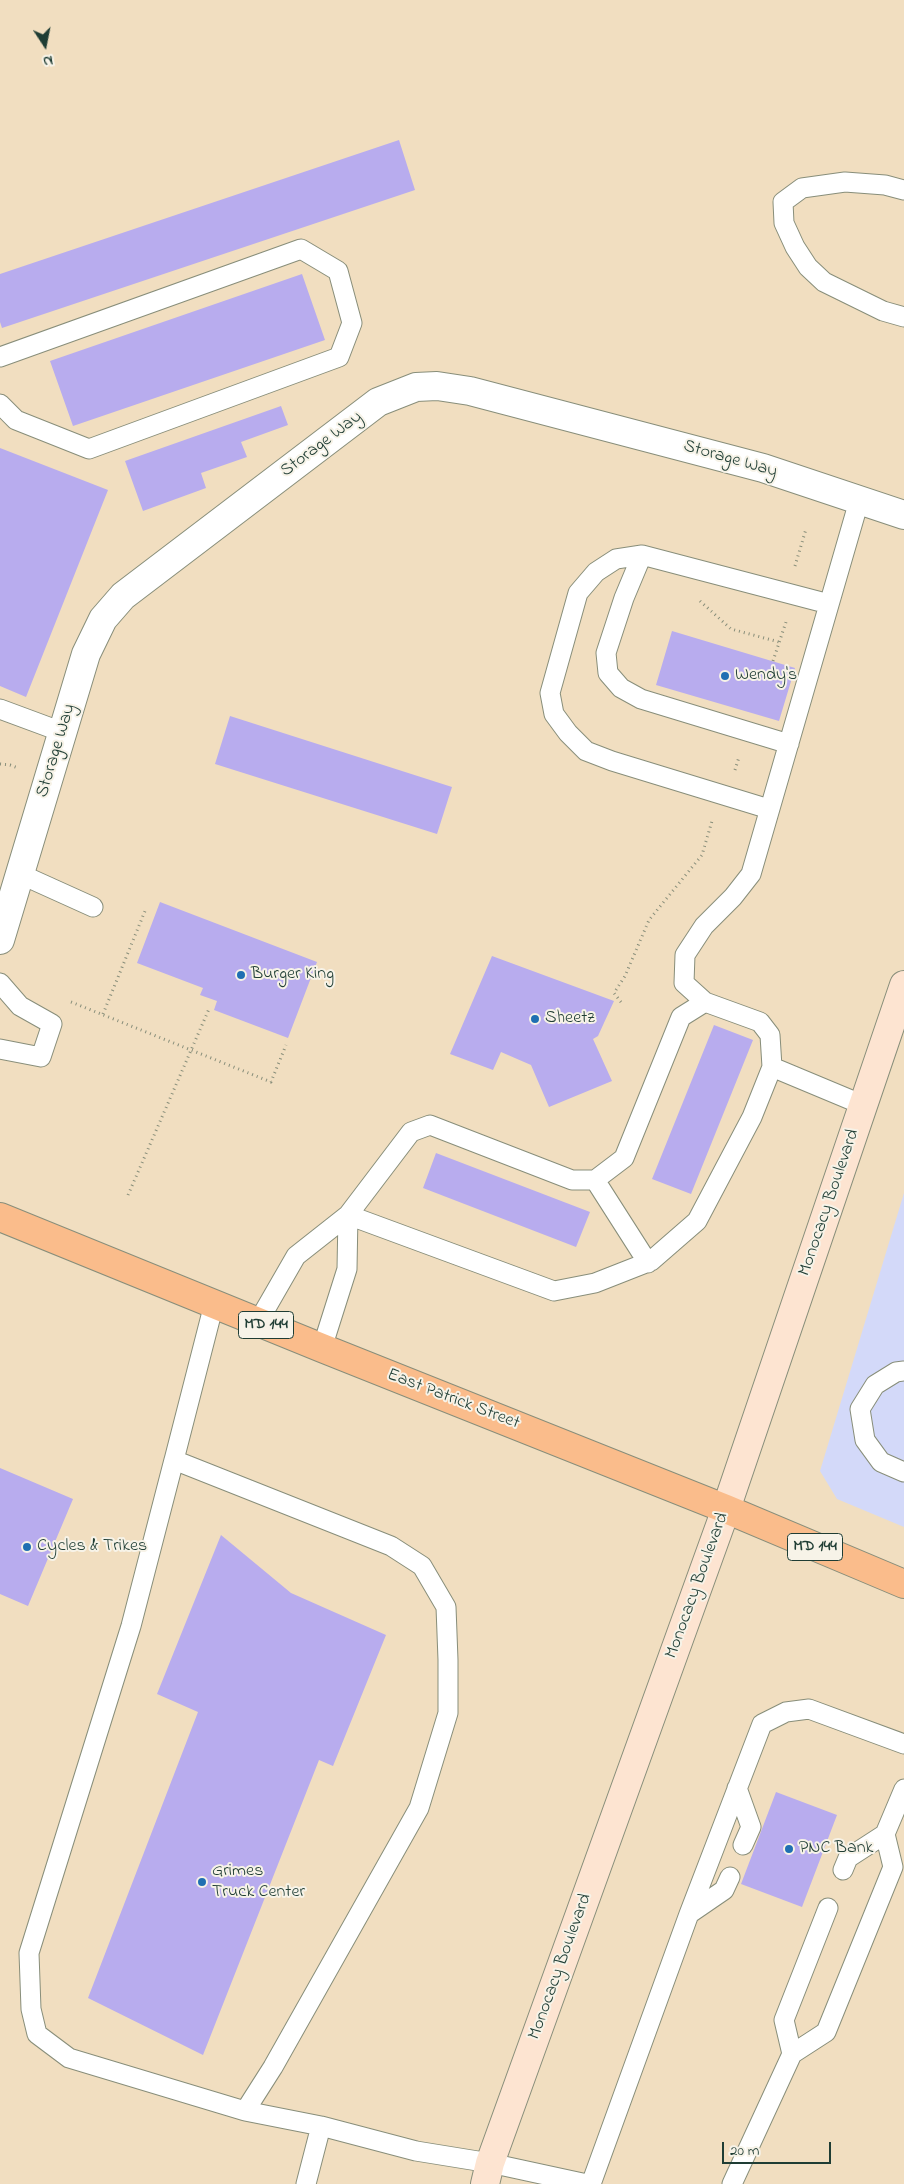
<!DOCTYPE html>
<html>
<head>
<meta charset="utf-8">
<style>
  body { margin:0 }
  #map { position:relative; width:904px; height:2184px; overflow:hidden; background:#f1dec0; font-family:"Indie Flower",sans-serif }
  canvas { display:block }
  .north { position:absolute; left:20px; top:20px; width:50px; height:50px; -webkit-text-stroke:4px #f7f3e8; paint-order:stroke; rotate:169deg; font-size:14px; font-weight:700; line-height:20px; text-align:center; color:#1f3d34 }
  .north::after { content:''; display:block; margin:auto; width:18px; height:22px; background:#1f3d34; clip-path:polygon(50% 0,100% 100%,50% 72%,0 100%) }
  .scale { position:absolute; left:722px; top:2142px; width:109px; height:22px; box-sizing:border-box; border:2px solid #1f3d34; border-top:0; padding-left:6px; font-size:15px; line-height:18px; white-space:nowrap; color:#1f3d34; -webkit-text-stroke:4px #f7f3e8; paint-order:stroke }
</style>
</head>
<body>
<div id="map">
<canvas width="904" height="2184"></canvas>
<div class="north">N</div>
<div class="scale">20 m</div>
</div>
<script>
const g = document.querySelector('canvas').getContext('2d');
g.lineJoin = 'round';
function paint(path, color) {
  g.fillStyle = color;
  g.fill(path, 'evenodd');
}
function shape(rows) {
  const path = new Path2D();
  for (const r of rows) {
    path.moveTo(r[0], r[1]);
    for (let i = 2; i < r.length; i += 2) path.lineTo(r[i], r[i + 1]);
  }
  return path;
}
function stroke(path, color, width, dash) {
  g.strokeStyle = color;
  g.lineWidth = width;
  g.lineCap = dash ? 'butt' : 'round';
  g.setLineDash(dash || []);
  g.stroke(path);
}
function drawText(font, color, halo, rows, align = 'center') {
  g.font = font + ' "Indie Flower",sans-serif';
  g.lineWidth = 4;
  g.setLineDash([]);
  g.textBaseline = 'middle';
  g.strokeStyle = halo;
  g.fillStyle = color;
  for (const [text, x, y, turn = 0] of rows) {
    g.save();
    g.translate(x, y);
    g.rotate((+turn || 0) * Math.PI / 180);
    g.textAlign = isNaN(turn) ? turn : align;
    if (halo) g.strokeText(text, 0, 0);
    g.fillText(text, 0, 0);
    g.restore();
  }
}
const built = shape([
  [904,1193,904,1527,837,1499,820,1471]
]);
const building = shape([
  [399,140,415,190,2,328,0,322,0,274],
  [302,274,325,340,73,426,50,361],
  [281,406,288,425,241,442,247,457,201,473,206,488,143,511,125,461],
  [0,448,108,490,26,697,0,686],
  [672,631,795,668,779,721,656,685],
  [230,716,452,787,437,834,215,764],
  [160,902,317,962,288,1038,214,1010,217,1001,200,995,203,988,137,963],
  [492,956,614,1001,598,1036,593,1039,612,1081,549,1107,531,1065,501,1052,493,1070,450,1054],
  [714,1025,753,1040,691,1194,652,1179],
  [436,1153,590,1212,576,1247,423,1188],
  [0,1468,73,1499,28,1606,0,1594],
  [221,1535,291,1593,386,1635,333,1766,319,1760,203,2055,88,1998,198,1712,157,1694],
  [776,1792,837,1815,802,1907,741,1884]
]);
const path = shape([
  [795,566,806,529],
  [700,601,731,629,779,642],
  [773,661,786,622],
  [0,764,10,765,18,768],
  [735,770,739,757],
  [71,1002,271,1082,286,1045],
  [621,1002,614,993,625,976,649,920,702,855,712,821],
  [103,1014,145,911],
  [128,1195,209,1009]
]);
const service = shape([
  [904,190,885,185,845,182,802,188,783,202,784,223,795,247,808,267,824,282,883,311,904,317],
  [0,357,301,249,338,271,352,323,339,357,89,449,16,420,0,404],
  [859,501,751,874,733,897,704,926,685,955,684,983,705,1002,760,1022,770,1035,772,1067,863,1105],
  [642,555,624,598,606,653,608,673,621,688,641,699,789,744],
  [0,709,62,732],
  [769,809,612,761,586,751,568,733,554,714,550,693,578,593,596,572,616,559,642,555,829,604],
  [20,874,93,907],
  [0,983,20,1006,52,1024,41,1057,0,1049],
  [595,1180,648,1263],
  [348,1215,554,1291,595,1283,651,1261,697,1221,752,1117,772,1067],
  [214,1304,174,1460,391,1546,422,1566,446,1607,448,1660,448,1713,419,1808,273,2067,245,2111,321,2126,416,2151,490,2163,587,2184],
  [258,1322,296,1256,348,1215,411,1132,430,1125,572,1180,595,1180,624,1158,681,1017,705,1002],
  [322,1348,347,1269,348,1215],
  [904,1371,896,1372,875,1385,860,1409,865,1440,881,1462,904,1472],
  [174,1460,131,1626,29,1953,31,2009,37,2034,69,2058,245,2111],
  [737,1788,751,1827,743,1845],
  [843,1870,848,1858,885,1834],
  [689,1914,724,1890,730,1877],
  [792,2054,784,2020,828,1908],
  [306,2184,321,2126],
  [591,2184,689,1914,762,1724,786,1712,809,1709,904,1744],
  [732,2184,792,2054,826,2032,893,1867,885,1834,904,1789]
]);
const minor = shape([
  [0,940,86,654,103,619,123,596,378,402,416,387,437,386,470,391,763,468,904,515]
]);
const secondary = shape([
  [485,2184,490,2163,726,1509,904,985]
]);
const primary = shape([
  [0,1217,322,1348,726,1509,904,1584]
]);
const markers = [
  [725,676,5,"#1f6fb2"],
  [241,975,5,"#1f6fb2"],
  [535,1019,5,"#1f6fb2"],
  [27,1547,5,"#1f6fb2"],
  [789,1849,5,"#1f6fb2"],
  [202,1882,5,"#1f6fb2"]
];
const shields = [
  [266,1325,55],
  [815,1547,55]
];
const shieldNames = [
  ["MD 144",266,1325],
  ["MD 144",815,1547]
];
const streetNames = [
  ["Storage Way",322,445,-37],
  ["Storage Way",730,460,16],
  ["Storage Way",57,751,-73],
  ["Monocacy Boulevard",830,1203,-71],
  ["East Patrick Street",453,1400,21],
  ["Monocacy Boulevard",698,1586,-70],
  ["Monocacy Boulevard",561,1967,-70]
];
const poiNames = [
  ["Wendy's",735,676],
  ["Burger King",251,975],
  ["Sheetz",545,1019],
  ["Cycles & Trikes",37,1547],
  ["PNC Bank",799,1849],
  ["Grimes",212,1872],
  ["Truck Center",212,1893]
];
paint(built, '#d3d9f9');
paint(building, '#b8acee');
stroke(service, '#888e7a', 21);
stroke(minor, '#888e7a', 30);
stroke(secondary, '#888e7a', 30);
stroke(primary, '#888e7a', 30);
stroke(path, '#888e7a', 3, [1, 4]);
stroke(service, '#fff', 19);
stroke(minor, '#fff', 28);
stroke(secondary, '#fde4d1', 28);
stroke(primary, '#fabc8b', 28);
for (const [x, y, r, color] of markers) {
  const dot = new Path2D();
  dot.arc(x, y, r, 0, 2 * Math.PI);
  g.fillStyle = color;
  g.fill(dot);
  stroke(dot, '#f7f3e8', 2);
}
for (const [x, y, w] of shields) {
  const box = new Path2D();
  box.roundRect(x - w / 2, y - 13.5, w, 27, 4);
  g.fillStyle = '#f7f3e8';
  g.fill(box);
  stroke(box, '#1f3d34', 1);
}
drawText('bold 16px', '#1f3d34', null, shieldNames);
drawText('18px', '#1f3d34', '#f7f3e8', streetNames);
drawText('18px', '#1f3d34', '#f7f3e8', poiNames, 'left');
</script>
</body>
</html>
